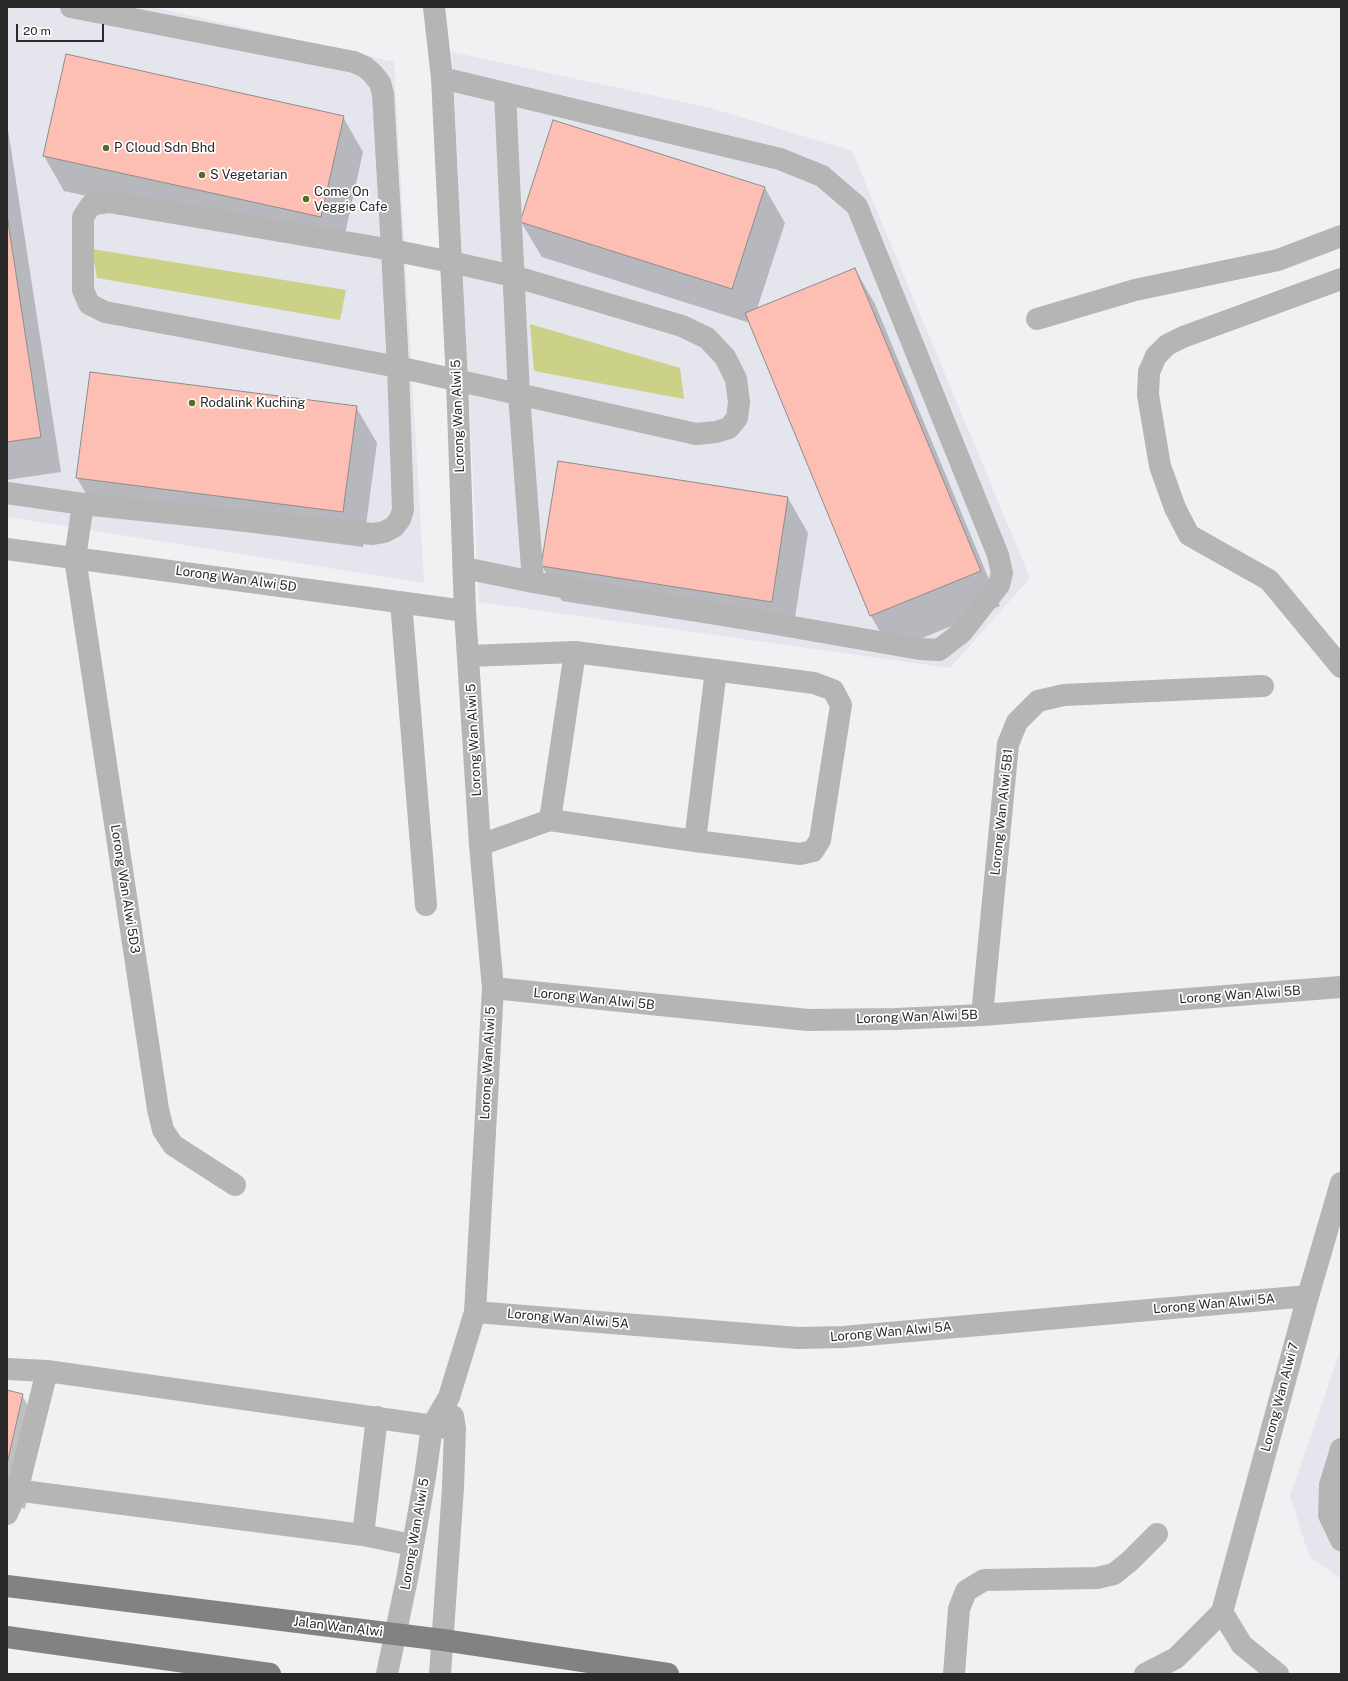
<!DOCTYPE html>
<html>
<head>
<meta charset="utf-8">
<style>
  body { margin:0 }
  #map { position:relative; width:1348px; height:1681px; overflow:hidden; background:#f1f0f2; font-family:"Public Sans",sans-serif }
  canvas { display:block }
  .frame { position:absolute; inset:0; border:8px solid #292929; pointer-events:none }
  .scale { position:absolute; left:16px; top:24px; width:88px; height:18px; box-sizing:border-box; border:2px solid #292929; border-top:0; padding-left:5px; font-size:12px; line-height:14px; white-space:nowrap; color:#292929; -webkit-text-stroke:3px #fff; paint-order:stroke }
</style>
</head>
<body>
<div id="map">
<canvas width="1348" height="1681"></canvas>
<div class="frame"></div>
<div class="scale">20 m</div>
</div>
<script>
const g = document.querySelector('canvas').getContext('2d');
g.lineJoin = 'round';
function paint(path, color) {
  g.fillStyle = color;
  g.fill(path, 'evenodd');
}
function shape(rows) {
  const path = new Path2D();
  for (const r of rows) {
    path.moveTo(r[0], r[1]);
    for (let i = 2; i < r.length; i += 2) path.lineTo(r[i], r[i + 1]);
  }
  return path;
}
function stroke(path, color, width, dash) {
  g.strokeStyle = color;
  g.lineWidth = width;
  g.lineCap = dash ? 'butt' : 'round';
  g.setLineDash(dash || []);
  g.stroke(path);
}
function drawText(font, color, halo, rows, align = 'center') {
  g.font = font + ' "Public Sans",sans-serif';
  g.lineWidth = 3.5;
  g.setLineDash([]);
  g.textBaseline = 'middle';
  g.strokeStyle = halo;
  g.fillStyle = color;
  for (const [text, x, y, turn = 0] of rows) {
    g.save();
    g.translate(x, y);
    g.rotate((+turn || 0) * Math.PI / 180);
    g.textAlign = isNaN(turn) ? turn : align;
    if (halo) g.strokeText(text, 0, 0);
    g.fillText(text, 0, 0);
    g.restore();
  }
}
const built = shape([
  [7,7,153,7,394,62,424,583,7,517],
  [452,52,711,108,852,151,1030,578,950,668,479,602],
  [1341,1349,1341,1579,1309,1556,1290,1496]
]);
const green = shape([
  [92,249,346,290,340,320,97,278],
  [530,324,680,368,684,399,534,371]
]);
const shadow = shape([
  [343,117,363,152,341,252,64,191,44,156],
  [554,121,765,188,785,223,757,309,855,269,875,304,1000,606,891,651,871,616,750,323,542,257,521,222],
  [7,123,61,472,7,480],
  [356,407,377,443,363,547,97,513,77,478],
  [788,498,808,533,792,637,562,601,542,566],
  [7,1391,22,1395,42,1430,25,1509,7,1505]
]);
const building = shape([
  [66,54,344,116,321,217,43,156,66,54],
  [553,120,765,187,732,289,520,222,553,120],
  [7,215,41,437,7,442,7,215],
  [855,268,981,571,870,616,745,313,855,268],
  [90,372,357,406,343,512,76,478,90,372],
  [558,461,788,497,772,602,541,566,558,461],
  [7,1390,23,1394,7,1464,7,1390]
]);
const minor = shape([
  [442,78,780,159,822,176,857,206,998,555,1002,573,999,585,962,632,939,650,920,649,533,582,464,568],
  [505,93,519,395,533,582],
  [109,202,392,250,451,262,513,276,682,326,707,338,725,357,736,379,739,402,737,418,729,428,716,432,696,434,398,367,105,312,89,304,83,290,83,217,91,205,109,202],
  [1341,279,1183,337,1167,345,1156,356,1149,372,1148,395,1160,466,1175,508,1189,535,1269,580,1341,667],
  [1037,319,1135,290,1278,260,1341,236],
  [7,493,83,504,373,534,384,532,394,527,400,519,403,510,398,367,392,250,383,94,380,83,373,74,365,67,354,62,71,7],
  [83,504,75,558,158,1109,163,1130,173,1145,235,1185],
  [7,549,465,611],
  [401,602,426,905],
  [469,656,575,652,814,683,833,690,841,705,820,840,813,851,800,854,695,841,550,820,480,845],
  [550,820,575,652],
  [695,841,716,670],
  [493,988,808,1020,896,1019,982,1015,1341,987],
  [982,1015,1008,744,1017,722,1038,701,1064,695,1263,686],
  [475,1312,798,1338,843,1337,1308,1296],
  [7,1369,47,1371,455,1429],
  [1341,1449,1330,1485,1329,1515,1341,1540],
  [7,1489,363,1535,412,1545],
  [7,1514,17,1491,47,1371],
  [363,1535,377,1417],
  [1222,1612,1242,1645,1278,1674],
  [387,1674,407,1579,425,1477,432,1426,449,1397,475,1312,493,988,480,845,465,611,457,380,451,262,442,78,434,7],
  [440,1674,453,1488,455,1429,453,1416],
  [954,1674,959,1609,966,1591,984,1580,1097,1578,1114,1574,1130,1561,1157,1534],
  [1145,1674,1176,1658,1222,1612,1308,1296,1341,1183]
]);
const major = shape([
  [7,1586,443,1640,668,1674],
  [7,1637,270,1674]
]);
const markers = [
  [106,148,4,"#576e1f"],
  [202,175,4,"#576e1f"],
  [306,199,4,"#576e1f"],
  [192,403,4,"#576e1f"]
];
const poiNames = [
  ["P Cloud Sdn Bhd",114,148],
  ["S Vegetarian",210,175],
  ["Come On",314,192],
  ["Veggie Cafe",314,207],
  ["Rodalink Kuching",200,403]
];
const streetNames = [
  ["Lorong Wan Alwi 5",458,416,-92],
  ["Lorong Wan Alwi 5D",236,579,8],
  ["Lorong Wan Alwi 5",474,740,-93],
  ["Lorong Wan Alwi 5B1",1002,812,-84],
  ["Lorong Wan Alwi 5D3",125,889,81],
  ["Lorong Wan Alwi 5B",1240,995,-4],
  ["Lorong Wan Alwi 5B",594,999,6],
  ["Lorong Wan Alwi 5B",917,1017,-2],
  ["Lorong Wan Alwi 5",488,1063,-87],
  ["Lorong Wan Alwi 5A",1214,1304,-5],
  ["Lorong Wan Alwi 5A",568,1319,5],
  ["Lorong Wan Alwi 5A",891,1332,-5],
  ["Lorong Wan Alwi 7",1280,1397,-75],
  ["Lorong Wan Alwi 5",415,1534,-80],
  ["Jalan Wan Alwi",338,1627,7]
];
paint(built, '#e5e5ee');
paint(green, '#ccd188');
paint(shadow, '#0003');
paint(building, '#fdbeb3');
stroke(building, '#8f8d8d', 1);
stroke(minor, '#b5b5b5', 22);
stroke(major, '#838282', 22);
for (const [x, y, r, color] of markers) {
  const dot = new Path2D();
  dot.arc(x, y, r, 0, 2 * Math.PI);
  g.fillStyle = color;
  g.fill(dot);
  stroke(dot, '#fff', 1.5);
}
drawText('13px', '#292929', '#fff', poiNames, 'left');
drawText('13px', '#292929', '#fff', streetNames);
</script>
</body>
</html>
